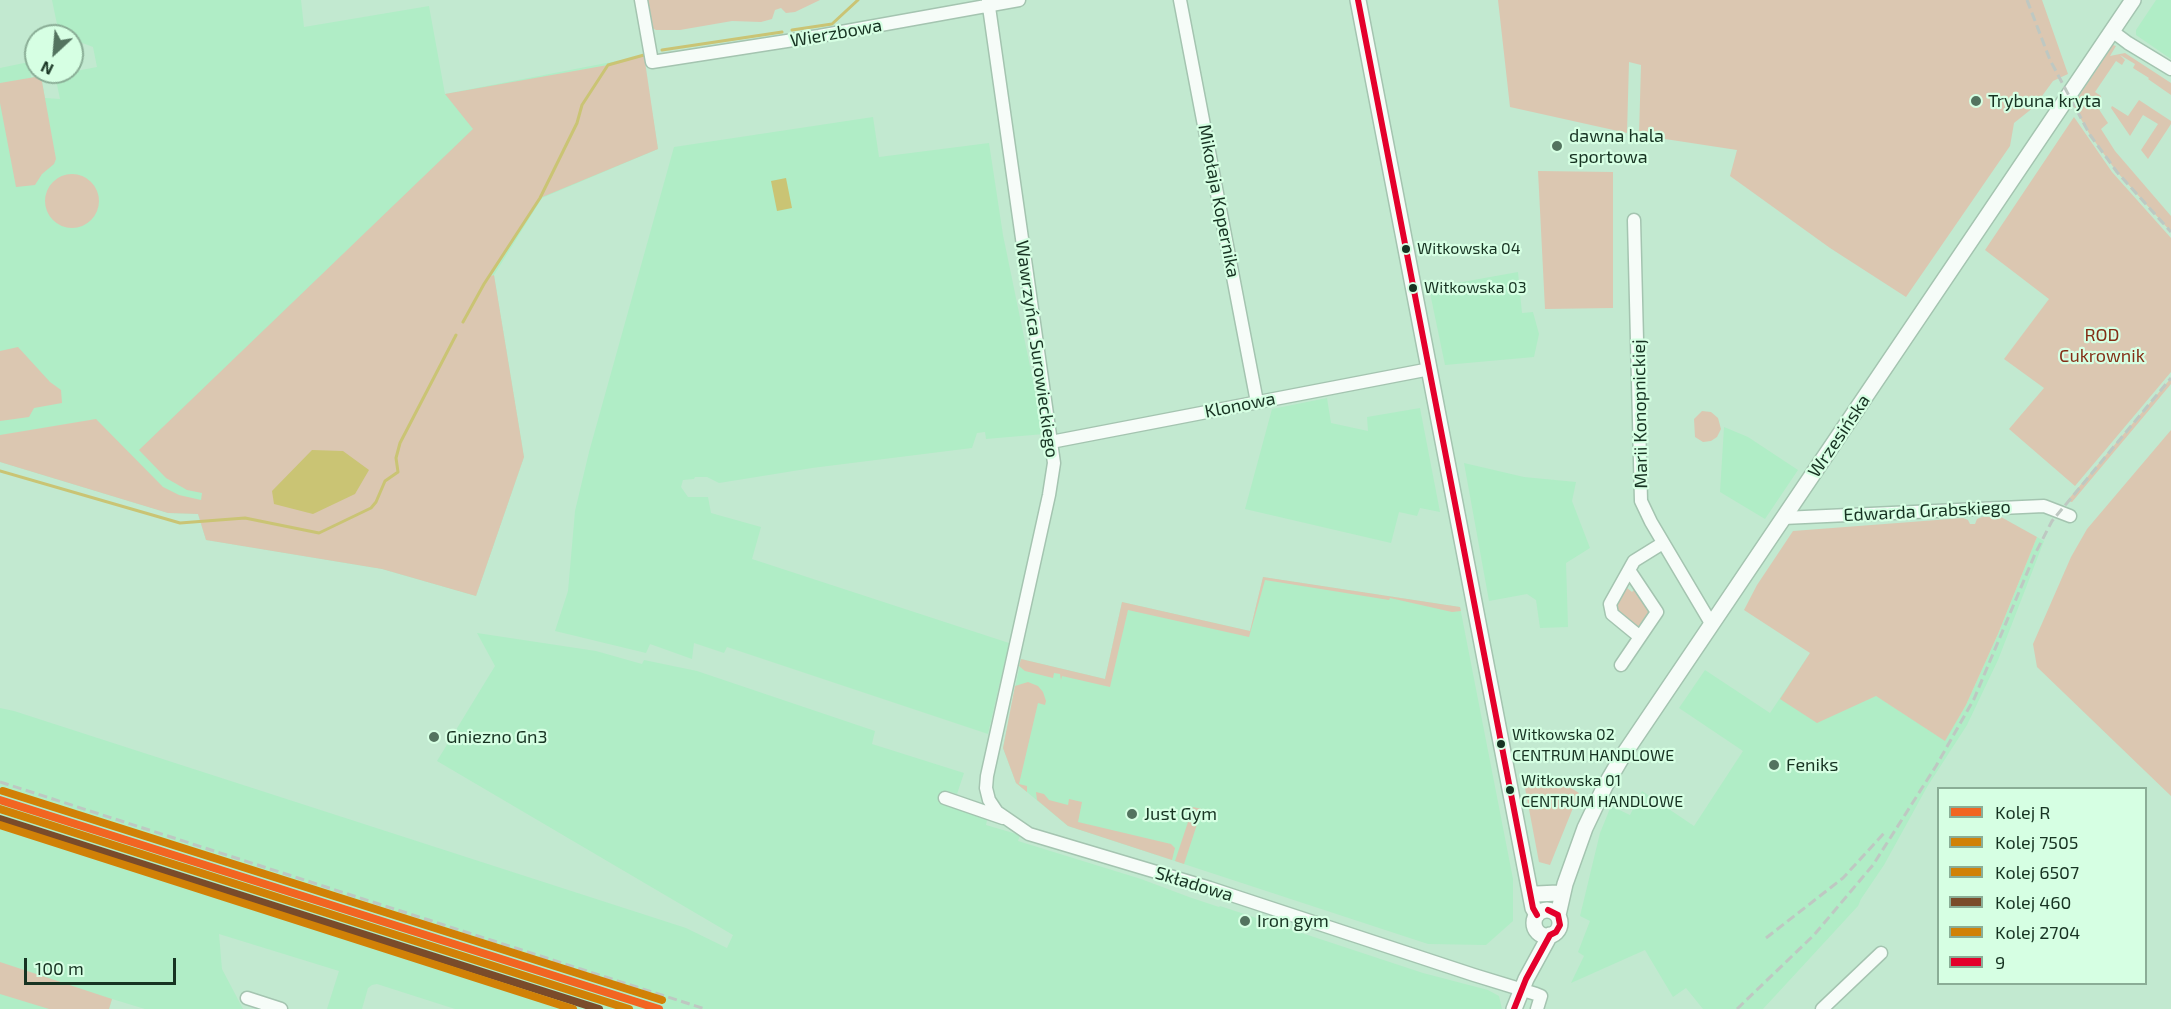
<!DOCTYPE html>
<html>
<head>
<meta charset="utf-8">
<style>
  body { margin:0 }
  #map { position:relative; width:2171px; height:1009px; overflow:hidden; background:#c2e9d0; font-family:"Exo 2",sans-serif }
  canvas { display:block }
  .legend { position:absolute; left:1937px; top:787px; width:210px; height:198px; box-sizing:border-box; background:#d6ffe3; border:2px solid #8aad96; margin:0; padding:8px 10px; list-style:none; font-size:18px; color:#173322 }
  .legend li { display:flex; align-items:center; gap:12px; height:30px }
  .legend b { width:30px; border:2px solid #8aad96 }
  .north { position:absolute; left:24px; top:24px; width:60px; height:60px; box-sizing:border-box; background:#d6ffe3; border:2px solid #8aad96; border-radius:50%; rotate:206deg; font-size:16px; font-weight:700; line-height:24px; text-align:center; color:#173322 }
  .north::after { content:''; display:block; margin:auto; width:21px; height:27px; background:#53735f; clip-path:polygon(50% 0,100% 100%,50% 72%,0 100%) }
  .scale { position:absolute; left:24px; top:958px; width:152px; height:27px; box-sizing:border-box; border:3px solid #173322; border-top:0; padding-left:8px; font-size:18px; line-height:21px; white-space:nowrap; color:#173322; -webkit-text-stroke:4px #d6ffe3; paint-order:stroke }
</style>
</head>
<body>
<div id="map">
<canvas width="2171" height="1009"></canvas>
<ul class="legend">
<li><b style="height:8px;background:#f26522"></b>Kolej R</li>
<li><b style="height:8px;background:#d18107"></b>Kolej 7505</li>
<li><b style="height:8px;background:#d18107"></b>Kolej 6507</li>
<li><b style="height:8px;background:#7a4b2a"></b>Kolej 460</li>
<li><b style="height:8px;background:#d18107"></b>Kolej 2704</li>
<li><b style="height:8px;background:#e4002b"></b>9</li>
</ul>
<div class="north">N</div>
<div class="scale">100 m</div>
</div>
<script>
const g = document.querySelector('canvas').getContext('2d');
g.lineJoin = 'round';
function paint(path, color) {
  g.fillStyle = color;
  g.fill(path, 'evenodd');
}
function shape(rows) {
  const path = new Path2D();
  for (const r of rows) {
    if (r.length === 3) {
      path.moveTo(r[0] + r[2], r[1]);
      path.arc(r[0], r[1], r[2], 0, 2 * Math.PI);
      continue;
    }
    path.moveTo(r[0], r[1]);
    for (let i = 2; i < r.length; i += 2) path.lineTo(r[i], r[i + 1]);
  }
  return path;
}
function stroke(path, color, width, dash) {
  g.strokeStyle = color;
  g.lineWidth = width;
  g.lineCap = dash ? 'butt' : 'round';
  g.setLineDash(dash || []);
  g.stroke(path);
}
function drawText(font, color, halo, rows, align = 'center') {
  g.font = font + ' "Exo 2",sans-serif';
  g.lineWidth = 4.5;
  g.setLineDash([]);
  g.textBaseline = 'middle';
  g.strokeStyle = halo;
  g.fillStyle = color;
  for (const [text, x, y, turn = 0] of rows) {
    g.save();
    g.translate(x, y);
    g.rotate((+turn || 0) * Math.PI / 180);
    g.textAlign = isNaN(turn) ? turn : align;
    if (halo) g.strokeText(text, 0, 0);
    g.fillText(text, 0, 0);
    g.restore();
  }
}
const built = shape([
  [52,0,301,0,304,27,429,6,445,94,643,56,658,149,542,198,494,275,524,457,476,596,382,569,206,540,198,514,168,513,0,462,0,68,29,62,31,77,41,76,45,98,60,99,55,75,97,67,93,47,72,39,72,36,59,34],
  [2156,0,2171,0,2171,59,2136,35,2136,30],
  [873,117,879,157,989,143,1003,235,1044,434,986,439,985,432,977,433,972,448,812,468,719,483,707,477,695,477,694,479,683,480,681,487,688,497,708,497,711,513,761,527,752,559,1009,643,988,734,727,647,724,653,694,643,692,659,650,644,646,653,555,631,568,591,575,511,589,452,674,147],
  [1518,272,1522,313,1533,312,1539,334,1534,357,1445,365,1429,288],
  [1327,398,1331,423,1368,431,1367,417,1420,408,1440,512,1420,508,1417,516,1399,512,1391,543,1245,509,1272,409],
  [1724,427,1748,437,1798,470,1765,519,1720,492],
  [1464,463,1524,477,1576,482,1572,501,1590,548,1566,563,1568,627,1540,628,1536,600,1527,594,1489,601],
  [2037,537,2044,541,1998,660,1967,725,1927,787,1884,865,1861,899,1858,906,1763,1009,1703,1009,1686,988,1673,997,1645,950,1571,983,1584,956,1578,952,1590,921,1580,916,1600,833,1611,806,1630,815,1642,791,1694,826,1743,751,1679,708,1705,670,1770,713,1810,653,1945,740,1966,705,1998,634],
  [1263,577,1460,607,1513,879,1513,921,1486,945,1428,944,1068,826,1016,783,1003,748,1021,659,1105,679,1122,602,1250,631],
  [477,633,596,651,642,664,644,660,697,671,875,731,872,744,964,773,957,794,947,791,943,804,987,820,986,825,1020,835,1018,841,1141,879,1189,897,1219,907,1220,906,1423,973,1488,990,1499,996,1502,1009,455,1009,377,984,372,985,368,988,362,1009,327,1009,339,971,219,934,222,969,243,1009,145,1009,112,999,109,1009,0,1009,0,708,14,711,686,928,727,948,733,935,437,761,495,666]
]);
const green = shape([
  [646,0,820,0,795,12,786,13,781,8,775,10,772,19,761,22,732,21,680,30,656,30,650,27],
  [1498,0,2042,0,2068,74,2053,81,2034,107,2014,123,2010,146,1906,297,1830,248,1730,176,1737,150,1639,135,1641,65,1629,62,1627,133,1510,107],
  [2113,45,2116,46,2110,56,2125,53,2171,83,2171,95,2148,79,2149,78,2133,68,2135,64,2120,55,2125,60,2122,65,2116,61,2095,92,2101,96,2098,104,2100,111,2108,123,2101,129,2115,151,2171,216,2171,232,2117,172,2090,135,2073,105],
  [644,55,658,149,540,198,491,276,494,275,524,457,476,596,382,569,206,540,198,514,168,513,0,462,0,435,96,419,163,487,179,495,201,500,202,493,187,490,166,478,139,450,473,129,445,94,608,65],
  [41,76,56,159,54,164,42,174,35,185,16,187,0,103,0,83],
  [2139,100,2171,121,2171,124,2148,159,2141,150,2158,124,2143,115,2130,136,2111,108,2112,106,2128,116],
  [2074,117,2112,172,2171,238,2171,372,2075,486,2009,429,2044,388,2004,359,2049,299,1985,250],
  [1538,171,1613,172,1613,308,1545,309],
  [72,201,27],
  [18,347,50,382,61,390,62,403,34,408,29,417,0,421,0,351],
  [2171,378,2171,384,2072,502,2067,501],
  [1702,411,1711,412,1718,418,1721,429,1717,437,1711,441,1703,442,1695,437,1694,419],
  [2171,430,2171,796,2037,667,2033,644,2071,557,2087,529],
  [1982,517,2001,517,2037,537,1998,634,1966,705,1945,741,1876,696,1817,723,1780,699,1810,653,1744,610,1757,585,1793,531,1963,518,1968,520,1970,524,1975,524,1977,519],
  [1263,577,1460,607,1461,611,1452,612,1390,598,1389,600,1265,580,1249,637,1128,610,1110,687,1062,676,1061,680,1060,674,1054,673,1053,678,1025,671,1019,666,1021,659,1105,679,1122,602,1250,631],
  [1627,588,1632,592,1634,590,1651,613,1639,630,1616,612,1616,604],
  [1028,682,1038,686,1043,692,1046,701,1045,705,1038,703,1019,784,1027,786,1027,792,1016,783,1003,748,1015,686],
  [1560,781,1579,793,1550,865,1539,862,1525,788],
  [1036,792,1044,794,1049,800,1068,805,1069,799,1082,802,1078,822,1171,844,1175,848,1172,860,1068,826,1037,800],
  [1193,807,1202,809,1184,864,1175,861],
  [0,962,112,999,109,1009,49,1009,0,994]
]);
const water = shape([
  [786,178,792,208,777,211,771,181],
  [312,450,343,451,369,470,355,494,313,514,274,504,272,491]
]);
const stream = shape([
  [792,30,832,24,858,0],
  [662,50,782,32],
  [463,322,484,284,540,198,577,123,582,105,608,65,644,55],
  [0,471,180,523,245,518,319,533,371,508,376,502,385,481,398,472,396,458,400,443,456,335]
]);
const minor = shape([
  [641,0,652,62,819,36,1019,0],
  [988,0,1054,463,1049,495,987,776,986,788,989,800,997,812,1029,834,1210,888,1474,975,1536,994,1541,996,1537,1009],
  [1180,0,1257,402],
  [2112,31,2128,43,2171,69],
  [1634,220,1641,501,1651,522,1712,625],
  [1051,442,1430,369],
  [1783,518,2044,506,2070,516],
  [1629,570,1657,612,1640,637,1612,614,1610,604,1634,561,1663,543],
  [1621,665,1640,637],
  [945,798,1003,818],
  [247,998,281,1009],
  [1822,1009,1881,953]
]);
const tertiary = shape([
  [1358,0,1533,908,1537,915],
  [1537,894,1558,893],
  [1547,923,13],
  [1558,915,1565,884,1585,828,1605,786,1622,757,2133,0],
  [1514,1009,1526,979,1550,935]
]);
const rail = shape([
  [2027,0,2050,60,2090,135,2117,172,2171,232],
  [0,782,705,1009],
  [1766,938,1843,878,1886,831],
  [1737,1009,1814,935,1873,865,1936,766,1974,699,2035,554,2052,521,2171,378]
]);
const bus1 = shape([
  [1358,0,1533,908,1537,915],
  [1514,1009,1526,979,1550,935,1556,932,1560,925,1558,915,1548,910]
]);
const rail1 = shape([
  [0,800,659,1009]
]);
const rail2 = shape([
  [0,809,629,1009]
]);
const rail3 = shape([
  [3,791,662,1000]
]);
const rail4 = shape([
  [0,819,599,1009]
]);
const rail5 = shape([
  [0,825,573,1009]
]);
const markers = [
  [1976,101,6,"#53735f"],
  [1557,146,6,"#53735f"],
  [1406,249,5,"#173322"],
  [1413,288,5,"#173322"],
  [434,737,6,"#53735f"],
  [1501,744,5,"#173322"],
  [1774,765,6,"#53735f"],
  [1510,790,5,"#173322"],
  [1132,814,6,"#53735f"],
  [1245,921,6,"#53735f"]
];
const busNames = [
  ["Witkowska 04",1417,249],
  ["Witkowska 03",1424,288],
  ["Witkowska 02",1512,735],
  ["CENTRUM HANDLOWE",1512,756],
  ["Witkowska 01",1521,781],
  ["CENTRUM HANDLOWE",1521,802]
];
const streetNames = [
  ["Wierzbowa",836,33,-10],
  ["Mikołaja Kopernika",1219,201,79],
  ["Wawrzyńca Surowieckiego",1037,349,82],
  ["Klonowa",1240,405,-11],
  ["Marii Konopnickiej",1640,414,-91],
  ["Wrzesińska",1839,436,-56],
  ["Edwarda Grabskiego",1927,511,-3],
  ["Składowa",1194,884,17]
];
const poiNames = [
  ["Trybuna kryta",1988,101],
  ["dawna hala",1569,136],
  ["sportowa",1569,157],
  ["Gniezno Gn3",446,737],
  ["Feniks",1786,765],
  ["Just Gym",1144,814],
  ["Iron gym",1257,921]
];
const parkNames = [
  ["ROD",2102,335],
  ["Cukrownik",2102,356]
];
paint(built, '#b0edc6');
paint(green, '#dbc7b1');
paint(water, '#cac474');
stroke(stream, '#cac474', 3);
stroke(minor, '#a4c4b0', 15);
stroke(tertiary, '#a4c4b0', 18);
stroke(minor, '#f6fcf8', 12);
stroke(tertiary, '#f6fcf8', 15);
stroke(rail, '#bec8c2', 3, [9, 4.5]);
stroke(bus1, '#e4002b', 6);
stroke(rail1, '#f26522', 8);
stroke(rail2, '#d18107', 8);
stroke(rail3, '#d18107', 8);
stroke(rail4, '#7a4b2a', 8);
stroke(rail5, '#d18107', 8);
for (const [x, y, r, color] of markers) {
  const dot = new Path2D();
  dot.arc(x, y, r, 0, 2 * Math.PI);
  g.fillStyle = color;
  g.fill(dot);
  stroke(dot, '#d6ffe3', 2);
}
drawText('16px', '#173322', '#d6ffe3', busNames, 'left');
drawText('18px', '#173322', '#d6ffe3', streetNames);
drawText('18px', '#173322', '#d6ffe3', poiNames, 'left');
drawText('18px', '#842e16', '#d6ffe3', parkNames);
</script>
</body>
</html>
